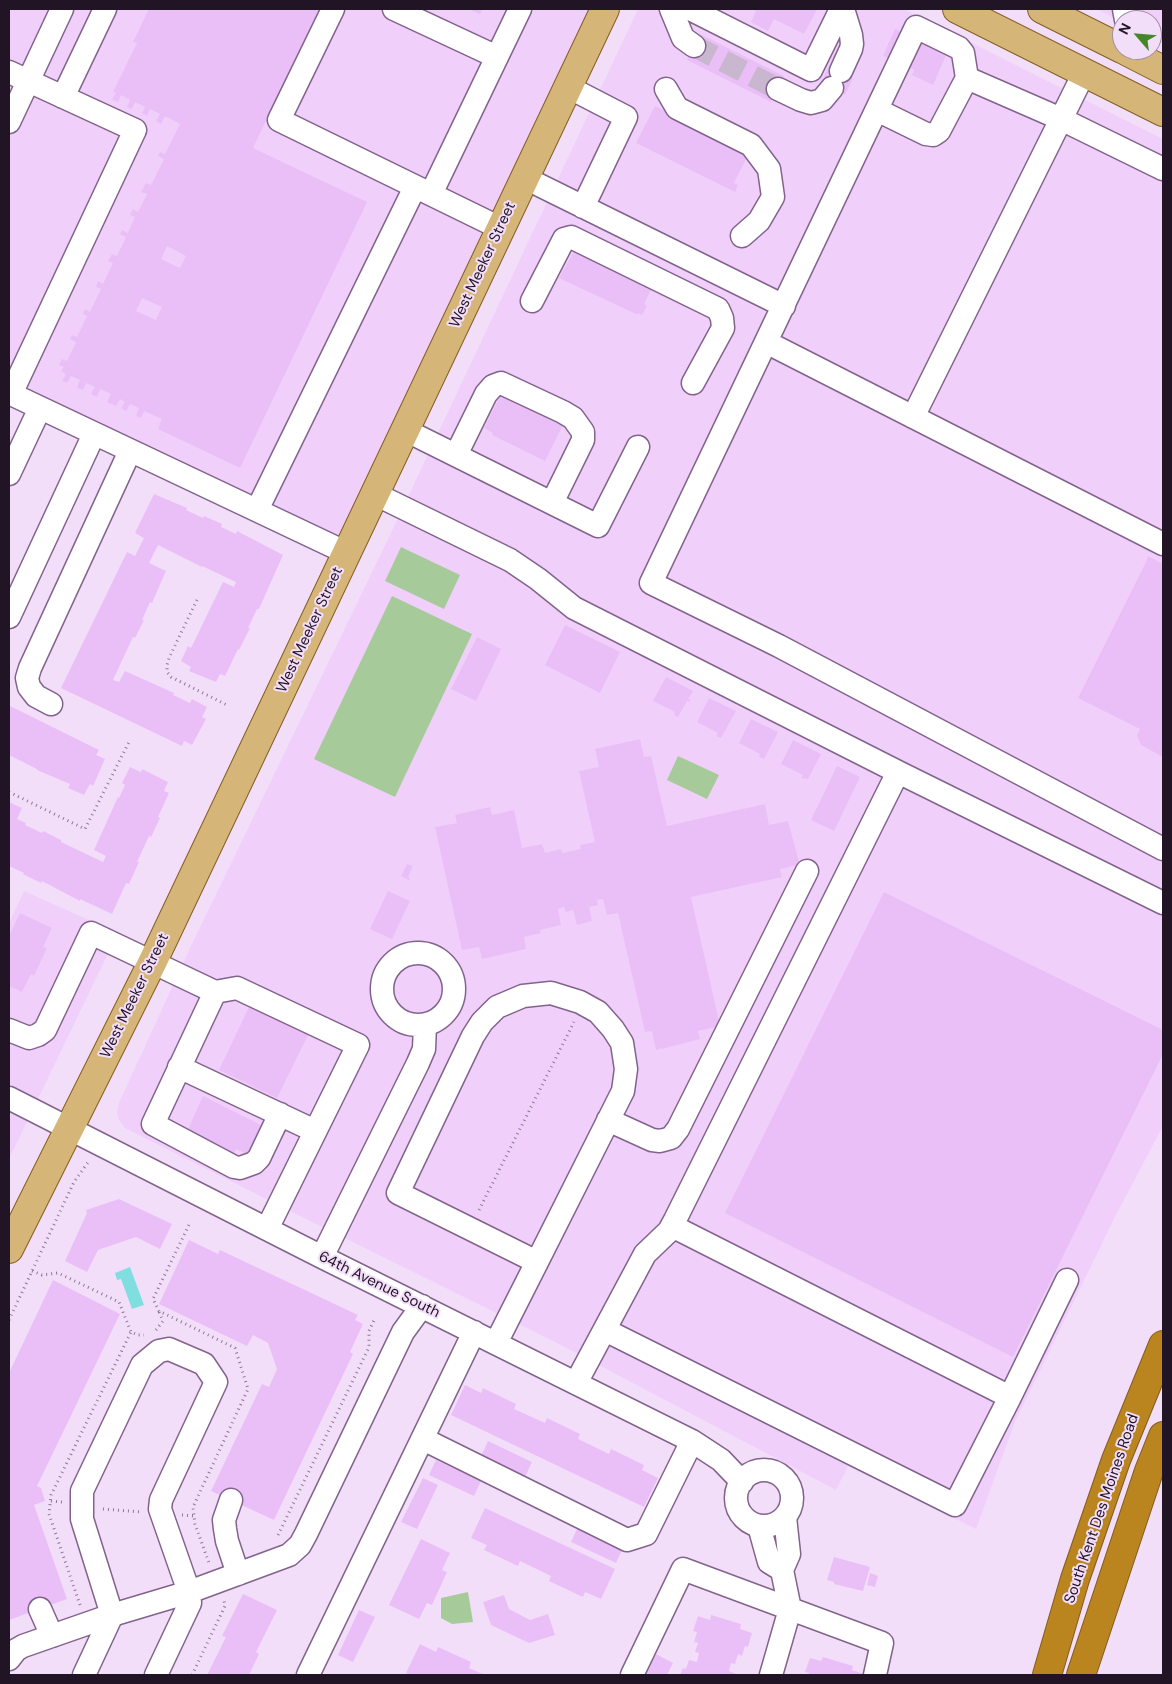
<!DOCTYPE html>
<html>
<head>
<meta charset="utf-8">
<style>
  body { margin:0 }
  #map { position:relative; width:1172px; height:1684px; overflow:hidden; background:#f3defa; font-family:"DM Sans",sans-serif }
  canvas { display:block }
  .frame { position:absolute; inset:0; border:10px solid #211525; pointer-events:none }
  .north { position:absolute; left:1112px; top:10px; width:50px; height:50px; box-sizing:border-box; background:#f3defa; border:1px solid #9f8ea5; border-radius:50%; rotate:297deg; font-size:14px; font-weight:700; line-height:20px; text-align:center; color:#211525 }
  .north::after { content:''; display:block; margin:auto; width:18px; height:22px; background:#458628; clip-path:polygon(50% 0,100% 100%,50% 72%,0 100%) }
</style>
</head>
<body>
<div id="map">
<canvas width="1172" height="1684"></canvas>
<div class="frame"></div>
<div class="north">N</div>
</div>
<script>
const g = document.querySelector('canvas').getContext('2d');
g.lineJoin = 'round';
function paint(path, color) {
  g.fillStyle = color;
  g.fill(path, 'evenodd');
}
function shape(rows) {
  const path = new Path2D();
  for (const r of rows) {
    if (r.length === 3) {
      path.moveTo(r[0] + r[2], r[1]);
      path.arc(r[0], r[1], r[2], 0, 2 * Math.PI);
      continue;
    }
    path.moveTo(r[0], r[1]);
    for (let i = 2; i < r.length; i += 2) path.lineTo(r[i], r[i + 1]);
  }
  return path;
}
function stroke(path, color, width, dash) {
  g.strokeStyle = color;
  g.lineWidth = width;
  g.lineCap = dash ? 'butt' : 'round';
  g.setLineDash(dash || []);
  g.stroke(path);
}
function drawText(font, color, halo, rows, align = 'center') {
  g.font = font + ' "DM Sans",sans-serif';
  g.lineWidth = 4;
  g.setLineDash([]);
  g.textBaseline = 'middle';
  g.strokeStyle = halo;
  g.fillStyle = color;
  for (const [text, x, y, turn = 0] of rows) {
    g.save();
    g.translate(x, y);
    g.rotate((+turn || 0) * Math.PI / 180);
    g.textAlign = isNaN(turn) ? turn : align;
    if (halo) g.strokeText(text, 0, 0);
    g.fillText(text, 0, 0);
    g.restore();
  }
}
const built = shape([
  [9,9,605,9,347,553,9,394],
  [638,9,904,9,1163,139,1163,1126,1116,1215,1015,1422,976,1529,848,1466,836,1490,555,1342,308,1220,125,1128,119,1120,117,1112,118,1105,190,948,390,535],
  [1096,9,1163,9,1163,43,1152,37,1152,20,1122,20,1122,22],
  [24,891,118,933,9,1159,9,923]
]);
const green = shape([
  [401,547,460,575,444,609,385,581],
  [392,596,472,634,395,797,314,759],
  [678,756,719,775,707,799,667,780],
  [468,1592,473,1622,452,1624,441,1618,441,1598]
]);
const water = shape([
  [130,1267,144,1305,132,1309,121,1279,117,1280,115,1273]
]);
const building = shape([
  [149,9,319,9,253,148,367,202,240,468,158,429,162,419,144,411,141,418,136,416,139,408,130,404,126,411,121,408,125,402,120,399,116,406,107,402,111,394,100,389,97,397,91,394,95,387,86,383,83,390,77,388,80,380,71,376,67,383,62,381,66,374,61,371,64,367,59,365,62,359,67,361,76,342,70,339,72,335,77,337,87,316,83,314,85,309,90,312,101,289,96,287,98,281,103,284,113,263,108,261,112,254,117,256,126,237,120,234,122,230,128,233,135,217,130,215,133,209,138,212,147,194,141,192,146,183,151,185,164,159,158,156,160,152,165,154,180,124,165,116,161,124,156,121,160,114,150,109,147,116,142,113,145,107,135,102,132,109,127,107,130,100,121,95,118,102,112,99,116,93,113,92,137,43,133,42],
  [167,246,186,256,180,268,161,259],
  [142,298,162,307,156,320,136,311],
  [468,9,482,9,480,14],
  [752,9,817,9,804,34,774,19,768,31,751,22,756,11],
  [895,29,947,53,933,85,912,75,914,70,883,56],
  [700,34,784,76,771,102,687,60],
  [829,66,853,78,845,95,821,83],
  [655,106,754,152,747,157,734,183,738,185,735,192,636,143],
  [578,244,656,279,644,304,647,306,642,315,638,313,638,315,559,278],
  [505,387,565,421,545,461,492,435,493,433,484,428],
  [154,494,187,508,186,510,203,518,204,516,222,524,221,527,236,534,237,531,283,555,259,609,257,609,248,628,250,628,239,650,238,649,225,676,220,674,216,682,189,671,191,667,181,661,188,646,191,648,223,582,234,587,236,582,202,566,202,567,158,545,149,563,166,571,152,603,150,602,142,620,144,620,135,638,133,637,113,680,119,682,125,671,174,693,173,695,190,703,192,699,207,707,202,717,206,719,192,745,184,741,182,746,61,688,127,552,135,556,144,538,135,533],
  [1148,556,1163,564,1163,757,1141,745,1137,735,1140,729,1078,698,1146,562],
  [565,625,620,652,600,693,545,665],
  [477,637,501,649,476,701,451,689],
  [666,677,693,691,688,699,691,700,689,702,687,701,678,717,674,715,675,712,653,701],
  [709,698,736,711,721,738,716,736,718,733,697,722],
  [10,706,99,750,96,755,105,759,93,786,90,784,84,795,68,788,70,784,37,770,37,769,9,755,10,742,9,741,9,707],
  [751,719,778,732,764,759,759,757,760,754,739,743],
  [640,739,644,757,651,756,667,826,765,804,769,825,788,821,799,862,797,863,798,865,780,869,782,877,691,897,720,1026,698,1031,700,1039,662,1049,662,1048,656,1050,652,1031,645,1032,618,913,607,915,603,899,597,900,598,905,589,907,592,921,577,925,573,910,566,912,564,907,558,909,561,925,540,930,541,933,524,937,526,949,482,959,479,947,462,950,435,827,457,823,455,815,490,807,492,815,514,810,522,848,542,844,545,853,561,849,562,853,581,849,580,845,595,842,579,771,599,767,595,749],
  [793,740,821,754,808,779,801,778,803,775,781,764],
  [837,766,860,777,834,831,811,820],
  [130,767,141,772,142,769,168,782,164,791,169,793,158,817,160,818,151,837,149,836,137,862,139,862,129,884,126,883,112,914,80,899,80,901,42,881,41,883,23,874,24,873,9,866,9,802,22,808,17,819,26,823,25,825,42,833,43,831,61,840,61,842,103,862,106,856,94,850,118,797,119,798,125,785,122,783],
  [407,864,413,866,408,877,410,878,409,880,401,876],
  [388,891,410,901,392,939,370,929],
  [884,892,1163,1030,1163,1054,1013,1357,725,1213],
  [20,913,52,928,43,947,47,948,34,976,31,974,22,992,9,986,9,936],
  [252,1001,311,1029,277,1098,219,1070],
  [203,1096,261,1125,247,1154,236,1149,232,1156,186,1134],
  [119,1199,172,1224,160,1249,136,1237,98,1250,87,1272,65,1261,87,1213,86,1210],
  [189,1240,218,1254,220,1250,358,1315,355,1320,363,1324,350,1352,353,1354,274,1520,211,1491,262,1384,269,1387,277,1369,268,1343,253,1335,247,1346,159,1304],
  [53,1280,120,1314,37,1486,41,1488,45,1501,34,1505,67,1599,9,1620,9,1373],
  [465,1385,481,1393,483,1388,516,1404,514,1409,545,1423,547,1418,580,1434,578,1439,609,1454,611,1449,644,1465,642,1470,658,1478,644,1507,451,1415],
  [488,1441,532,1462,525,1477,481,1456],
  [436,1460,481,1481,474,1496,429,1475],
  [423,1478,438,1485,417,1529,401,1522],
  [485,1508,615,1569,601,1599,585,1592,583,1597,549,1581,551,1576,520,1561,518,1566,484,1550,487,1545,471,1538],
  [578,1527,623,1548,616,1563,571,1542],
  [421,1539,450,1553,442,1570,447,1572,432,1605,427,1603,419,1619,389,1605],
  [834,1557,870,1567,863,1591,834,1584,834,1582,827,1580],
  [870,1573,878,1576,875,1587,867,1585],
  [243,1594,277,1610,256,1652,259,1654,249,1675,207,1675,226,1637,222,1636],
  [504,1595,509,1609,530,1620,548,1614,555,1635,529,1643,491,1625,483,1602],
  [359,1610,375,1617,353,1662,338,1655],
  [711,1615,741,1624,740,1629,752,1633,748,1647,745,1646,742,1656,738,1654,735,1664,731,1663,729,1671,736,1674,736,1675,680,1675,683,1668,686,1669,689,1660,697,1662,699,1653,695,1652,698,1643,694,1642,697,1632,693,1631,698,1616,710,1620],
  [420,1644,436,1652,438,1647,471,1662,469,1668,485,1675,410,1675,406,1673],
  [656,1654,673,1663,667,1675,646,1675],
  [823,1657,853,1666,852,1670,867,1675,808,1675,809,1673,805,1672,810,1658,821,1661]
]);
const minorTunnel = shape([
  [694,46,778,89]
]);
const path = shape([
  [197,600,169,658,167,665,167,672,171,677,229,706],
  [9,792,85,829,130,740],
  [479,1210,574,1022],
  [189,1225,153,1299,159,1311,235,1348,248,1389,193,1507,195,1524,209,1563],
  [32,1271,42,1275,58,1273,119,1302,131,1332,138,1335,144,1335],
  [9,1320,74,1182,89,1161],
  [156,1330,163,1321,159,1312],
  [51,1501,62,1502],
  [103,1509,141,1512],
  [182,1515,194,1516],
  [278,1535,369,1347,369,1331,375,1318],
  [80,1605,49,1514,51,1495,131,1332],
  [192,1675,225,1606,224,1601]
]);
const minor = shape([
  [333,9,279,120,500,228],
  [394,9,497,57],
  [671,9,683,38,694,46],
  [690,9,811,70,841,9],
  [1124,9,1126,20],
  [841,71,851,49,852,44,851,35,843,9],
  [9,72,135,130,11,394],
  [967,78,963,53,959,48,916,27,651,583,779,646,1163,849],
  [568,87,626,117,583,207],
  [666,89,677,108,751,145,769,169,773,197,759,221,742,236],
  [778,89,801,100,811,103,822,100,832,88],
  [63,97,105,9],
  [877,110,926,134,933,135,939,131,967,78,1061,119,1163,169],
  [9,122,62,9],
  [525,178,784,306],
  [431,194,520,9],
  [532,301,564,239,571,237,718,309,722,318,723,328,693,383],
  [766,342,1163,544],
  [9,393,347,553],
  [913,417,1084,73],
  [405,430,598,526,638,447],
  [456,455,486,394,493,386,501,383,563,412,573,418,583,432,583,440,552,503],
  [9,474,40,408],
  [375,494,510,560,538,579,574,608,898,772],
  [257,510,415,187],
  [9,617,94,434],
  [51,704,36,696,29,687,27,678,30,668,130,451],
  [418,989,36],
  [215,992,237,988,358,1045,267,1229],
  [9,1030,29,1038,38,1035,45,1030,91,933,215,992,153,1124,234,1167,240,1168,254,1163,259,1158,280,1114],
  [179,1067,315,1131],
  [9,1098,322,1257,692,1441,721,1460,742,1482],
  [608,1120,652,1140,660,1141,671,1138,678,1129,807,871],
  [322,1257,418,1063,424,1049,425,1025],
  [605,1330,955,1505,1010,1397,672,1226],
  [496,1343,537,1262,623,1091,626,1069,622,1043,613,1029,598,1012,580,1002,551,993,523,996,497,1007,482,1022,473,1036,398,1193,537,1262],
  [576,1383,645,1254,669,1231,675,1220,898,772,1163,903],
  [1010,1397,1067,1280],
  [423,1439,627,1540,646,1534,692,1441],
  [764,1498,28],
  [231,1500,224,1520,225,1529,227,1541,238,1574],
  [759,1526,769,1562,782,1570],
  [40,1609,52,1636],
  [9,1659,16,1650,23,1646,112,1615,189,1592,289,1555,300,1545,306,1534,403,1332,422,1306],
  [84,1675,112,1615,82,1519,82,1491,142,1365,159,1351,169,1349,204,1364,216,1382,161,1500,160,1509,189,1592,190,1603,156,1675],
  [308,1675,474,1332],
  [632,1675,683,1569,882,1643,875,1675],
  [771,1675,790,1609,782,1570,789,1554,785,1517]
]);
const major = shape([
  [957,9,1163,112],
  [1042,9,1122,49],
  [1124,50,1163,70],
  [9,1249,153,961,605,9]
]);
const highway = shape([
  [1047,1675,1075,1579,1116,1460,1163,1345],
  [1081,1675,1149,1471,1163,1436]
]);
const streetNames = [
  ["West Meeker Street",483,265,-65],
  ["West Meeker Street",310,630,-65],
  ["West Meeker Street",135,996,-64],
  ["64th Avenue South",379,1285,26],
  ["South Kent Des Moines Road",1102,1509,-71]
];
paint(built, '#f0d0fb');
paint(green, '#a7ca9b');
paint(water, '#80dee0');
paint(building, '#eabff7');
stroke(minorTunnel, '#c9b6cf', 22, [22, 11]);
stroke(minor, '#82638c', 25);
stroke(major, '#845d20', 30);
stroke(highway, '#845d20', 30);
stroke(path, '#8a7a90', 3, [1, 4]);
stroke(minor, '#fff', 22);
stroke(major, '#d6b578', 28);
stroke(highway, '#ba841e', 28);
drawText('15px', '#211525', '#f3defa', streetNames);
</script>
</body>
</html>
